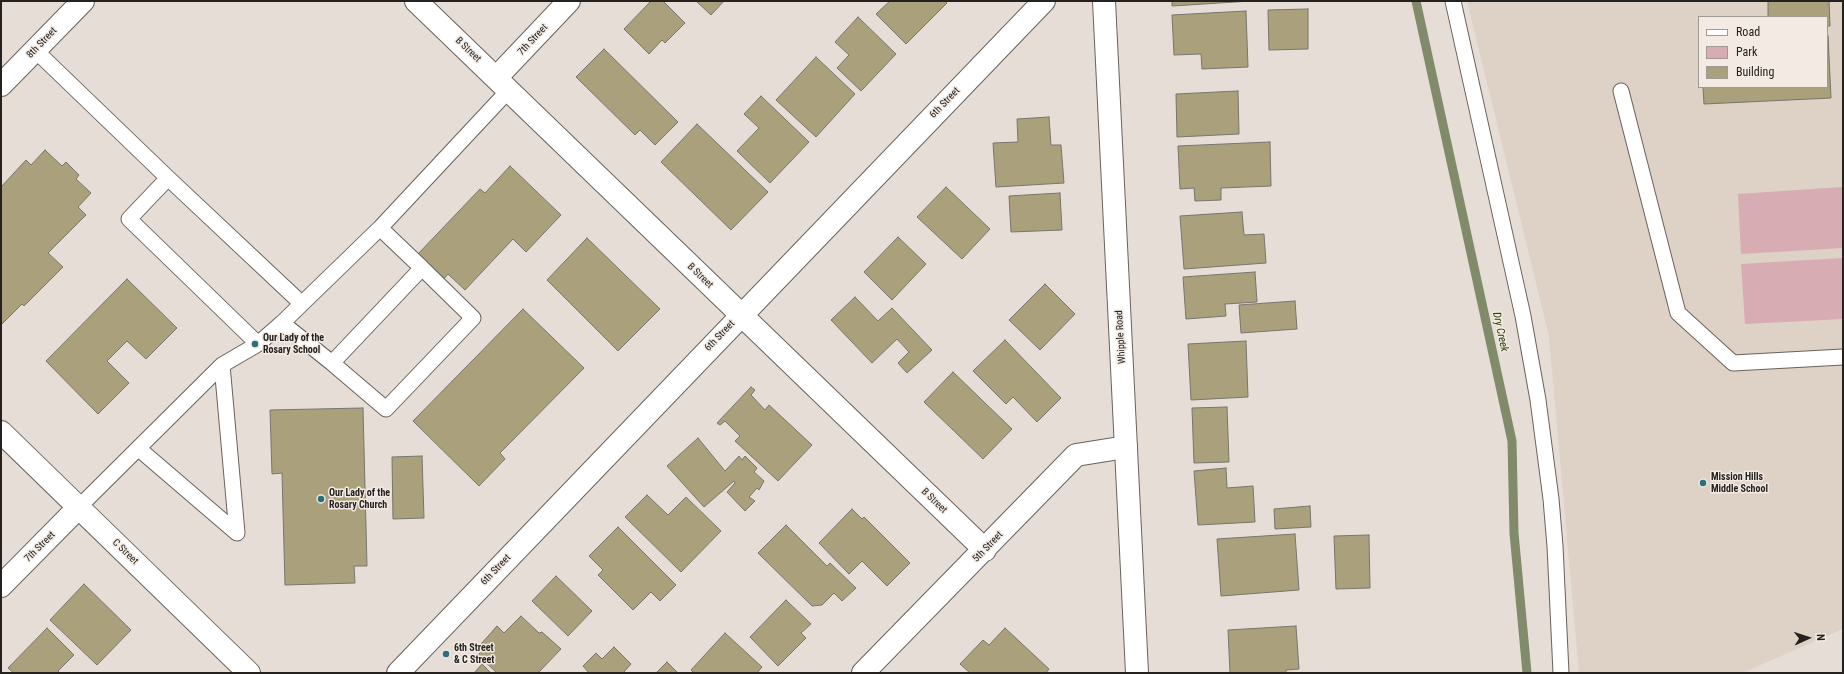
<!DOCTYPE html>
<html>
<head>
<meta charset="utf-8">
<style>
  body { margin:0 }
  #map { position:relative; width:1844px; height:674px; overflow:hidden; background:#e5ddd6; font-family:"Roboto Condensed",sans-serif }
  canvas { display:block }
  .frame { position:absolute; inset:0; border:2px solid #24211f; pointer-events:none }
  .legend { position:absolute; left:1698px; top:16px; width:130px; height:72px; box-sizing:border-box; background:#f2eae3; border:1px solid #a09a95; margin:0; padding:5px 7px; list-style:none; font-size:12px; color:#24211f }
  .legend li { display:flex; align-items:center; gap:8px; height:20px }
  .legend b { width:20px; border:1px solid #a09a95 }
  .north { position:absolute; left:1788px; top:618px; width:40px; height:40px; -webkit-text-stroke:3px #f2eae3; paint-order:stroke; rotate:87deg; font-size:11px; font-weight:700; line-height:16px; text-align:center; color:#24211f }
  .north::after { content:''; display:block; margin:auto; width:14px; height:18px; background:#24211f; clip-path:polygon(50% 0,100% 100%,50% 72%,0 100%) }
</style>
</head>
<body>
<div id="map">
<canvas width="1844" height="674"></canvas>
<div class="frame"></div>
<ul class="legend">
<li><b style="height:5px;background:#fff"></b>Road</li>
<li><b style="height:11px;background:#d7acb3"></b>Park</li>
<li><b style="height:11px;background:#aaa17c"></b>Building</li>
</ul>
<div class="north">N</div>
</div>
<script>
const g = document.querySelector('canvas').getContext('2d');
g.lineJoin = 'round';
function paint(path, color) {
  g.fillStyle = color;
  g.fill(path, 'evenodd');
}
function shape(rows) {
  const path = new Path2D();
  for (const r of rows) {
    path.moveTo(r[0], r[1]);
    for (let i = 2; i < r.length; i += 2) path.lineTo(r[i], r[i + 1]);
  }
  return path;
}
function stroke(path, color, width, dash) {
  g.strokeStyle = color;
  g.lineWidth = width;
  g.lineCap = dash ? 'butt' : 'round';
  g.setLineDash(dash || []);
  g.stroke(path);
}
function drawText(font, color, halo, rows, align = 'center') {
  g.font = font + ' "Roboto Condensed",sans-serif';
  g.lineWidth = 3;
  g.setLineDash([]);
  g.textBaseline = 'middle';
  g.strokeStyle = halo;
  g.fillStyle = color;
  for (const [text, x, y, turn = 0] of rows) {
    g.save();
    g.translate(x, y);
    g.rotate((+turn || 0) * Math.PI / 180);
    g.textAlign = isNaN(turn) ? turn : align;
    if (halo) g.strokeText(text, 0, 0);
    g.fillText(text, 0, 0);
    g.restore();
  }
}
const built = shape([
  [1467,1,1843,1,1843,629,1742,673,1579,673,1549,336],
  [1699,17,1827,17,1827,87,1699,87]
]);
const green = shape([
  [1843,187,1843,248,1741,254,1738,194],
  [1843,258,1843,319,1745,324,1741,264]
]);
const stream = shape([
  [1416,1,1512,441,1514,533,1527,673]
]);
const building = shape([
  [651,1,663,1,685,23,665,43,662,40,649,54,624,29,651,1],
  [696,1,724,1,711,15,696,1],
  [890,1,945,1,947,3,906,44,876,14,890,1],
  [1172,1,1251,1,1172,6,1172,1],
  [1768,1,1829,1,1830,26,1827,26,1827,17,1768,17,1768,1],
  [1308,9,1308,49,1269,50,1268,10,1308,9],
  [1246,11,1248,67,1202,69,1201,54,1174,55,1172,15,1246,11],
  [858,17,896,54,861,91,837,68,849,55,835,42,858,17],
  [1828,36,1831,98,1704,104,1703,87,1827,87,1828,36],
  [604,49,678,122,655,145,640,130,635,135,576,77,604,49],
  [816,57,855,94,816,137,776,100,816,57],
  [1238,91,1239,134,1177,137,1176,94,1238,91],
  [761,96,809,142,770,183,737,151,759,128,744,114,761,96],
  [1049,117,1051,145,1061,145,1064,183,996,187,993,143,1018,142,1017,119,1049,117],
  [697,124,768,192,731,230,661,162,697,124],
  [1270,142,1271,186,1221,188,1221,200,1195,201,1194,188,1180,189,1178,146,1270,142],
  [45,150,62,166,66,162,79,175,76,179,91,193,78,207,86,215,48,253,63,267,24,306,22,304,1,325,1,187,26,160,31,165,45,150],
  [510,166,561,215,526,252,513,239,465,290,448,274,443,280,417,255,480,189,485,193,510,166],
  [946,187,990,229,962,259,917,217,946,187],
  [1060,193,1062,230,1011,232,1009,196,1060,193],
  [1242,212,1244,235,1264,234,1266,263,1184,269,1180,216,1242,212],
  [898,237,926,264,892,300,864,272,898,237],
  [587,238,660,309,618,351,547,280,587,238],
  [1255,272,1257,302,1225,304,1226,316,1186,319,1183,277,1255,272],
  [127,279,177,328,146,359,127,341,107,361,129,383,98,414,46,361,127,279],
  [1045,284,1075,314,1040,350,1009,320,1045,284],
  [855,297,878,321,892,308,932,350,907,373,898,363,909,352,897,339,872,363,831,320,855,297],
  [1295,301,1297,329,1241,333,1239,305,1295,301],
  [523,309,584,368,500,453,505,459,479,486,413,421,523,309],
  [1005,340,1061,398,1037,422,1013,397,1006,404,973,371,1005,340],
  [1246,341,1248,397,1191,400,1188,344,1246,341],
  [953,372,1012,429,983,459,924,402,953,372],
  [751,387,755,390,751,395,765,410,769,405,812,445,778,481,735,441,740,436,725,421,720,425,717,423,751,387],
  [1227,407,1229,462,1194,463,1192,408,1227,407],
  [363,408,367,566,354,566,355,583,285,585,282,473,272,474,270,410,363,408],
  [698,438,725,471,739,456,742,460,745,456,757,468,754,472,764,481,759,490,757,488,749,497,755,501,745,511,727,492,735,483,734,481,704,507,667,466,698,438],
  [422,456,424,518,393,519,392,457,422,456],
  [1226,468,1227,488,1253,486,1255,522,1198,525,1194,471,1226,468],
  [647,495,668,515,686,497,721,531,681,572,625,517,647,495],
  [1310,506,1311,527,1275,529,1274,509,1310,506],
  [852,509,862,519,864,517,910,563,887,586,862,561,849,574,819,543,852,509],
  [786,525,827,566,830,563,856,588,842,601,834,593,822,605,812,606,758,553,786,525],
  [618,527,676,585,660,601,651,592,633,610,598,575,603,570,589,556,618,527],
  [1295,534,1299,590,1221,596,1217,539,1295,534],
  [1369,535,1370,588,1336,589,1334,536,1369,535],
  [556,576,592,611,568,636,532,601,556,576],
  [84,584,131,630,97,665,50,620,84,584],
  [786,600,811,624,801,633,806,638,778,666,750,637,786,600],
  [521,616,539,633,542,632,561,649,538,673,497,673,478,655,484,648,481,644,497,626,504,633,521,616],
  [1296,626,1299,669,1286,670,1286,673,1230,673,1228,630,1296,626],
  [47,628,74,655,58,671,60,673,14,673,8,668,47,628],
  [1005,628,1049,669,1046,673,970,673,960,664,983,640,989,645,1005,628],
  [725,633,762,667,757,673,694,673,691,670,725,633],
  [614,647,631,664,623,673,589,673,583,666,596,653,602,659,614,647],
  [667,662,678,673,656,673,667,662],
  [482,664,491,673,474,673,482,664]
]);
const lane = shape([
  [1453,1,1523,316,1538,400,1551,499,1555,546,1561,673],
  [35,50,168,178,301,303],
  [1621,91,1678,313,1733,363,1843,357],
  [168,178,129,219,258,344],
  [282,323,332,363,422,268,380,228],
  [332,363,386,409,473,318,422,268],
  [139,449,237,533,222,365],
  [79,507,222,365,258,344,282,323,380,228,508,91]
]);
const street = shape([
  [416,1,985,550],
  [496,78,569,1],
  [1,85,83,1],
  [1,432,249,673],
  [1,586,79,507],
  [398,673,1044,1],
  [863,673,1076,455,1126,447]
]);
const secondary = shape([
  [1104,1,1137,673]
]);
const markers = [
  [255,344,4,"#29707c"],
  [1703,483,4,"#29707c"],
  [321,499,4,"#29707c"],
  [446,654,4,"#29707c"]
];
const streetNames = [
  ["7th Street",533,40,-47],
  ["8th Street",42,43,-46],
  ["B Street",468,50,44],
  ["6th Street",945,103,-46],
  ["B Street",700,276,44],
  ["6th Street",720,336,-46],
  ["Whipple Road",1121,337,-93],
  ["B Street",934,501,44],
  ["7th Street",40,547,-45],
  ["5th Street",988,547,-46],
  ["C Street",125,552,44],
  ["6th Street",496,570,-46]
];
const poiNames = [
  ["Our Lady of the",263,338],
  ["Rosary School",263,350],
  ["Mission Hills",1711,477],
  ["Middle School",1711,489],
  ["Our Lady of the",329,493],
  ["Rosary Church",329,505],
  ["6th Street",454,648],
  ["& C Street",454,660]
];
const waterNames = [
  ["Dry Creek",1500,332,78]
];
paint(built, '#ded1c5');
paint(green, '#d7acb3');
stroke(stream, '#7f8b69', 9);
paint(building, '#aaa17c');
stroke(building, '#77756c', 1);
stroke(lane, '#69625c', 17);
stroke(street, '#69625c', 24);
stroke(secondary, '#69625c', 24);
stroke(lane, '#fff', 15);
stroke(street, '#fff', 22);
stroke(secondary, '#fff', 22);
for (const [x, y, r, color] of markers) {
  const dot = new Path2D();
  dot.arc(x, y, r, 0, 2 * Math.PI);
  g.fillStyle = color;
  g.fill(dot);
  stroke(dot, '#f2eae3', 1.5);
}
drawText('10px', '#24211f', '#f2eae3', streetNames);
drawText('bold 10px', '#24211f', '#f2eae3', poiNames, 'left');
drawText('italic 11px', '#2d3c00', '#f2eae3', waterNames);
</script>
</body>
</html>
